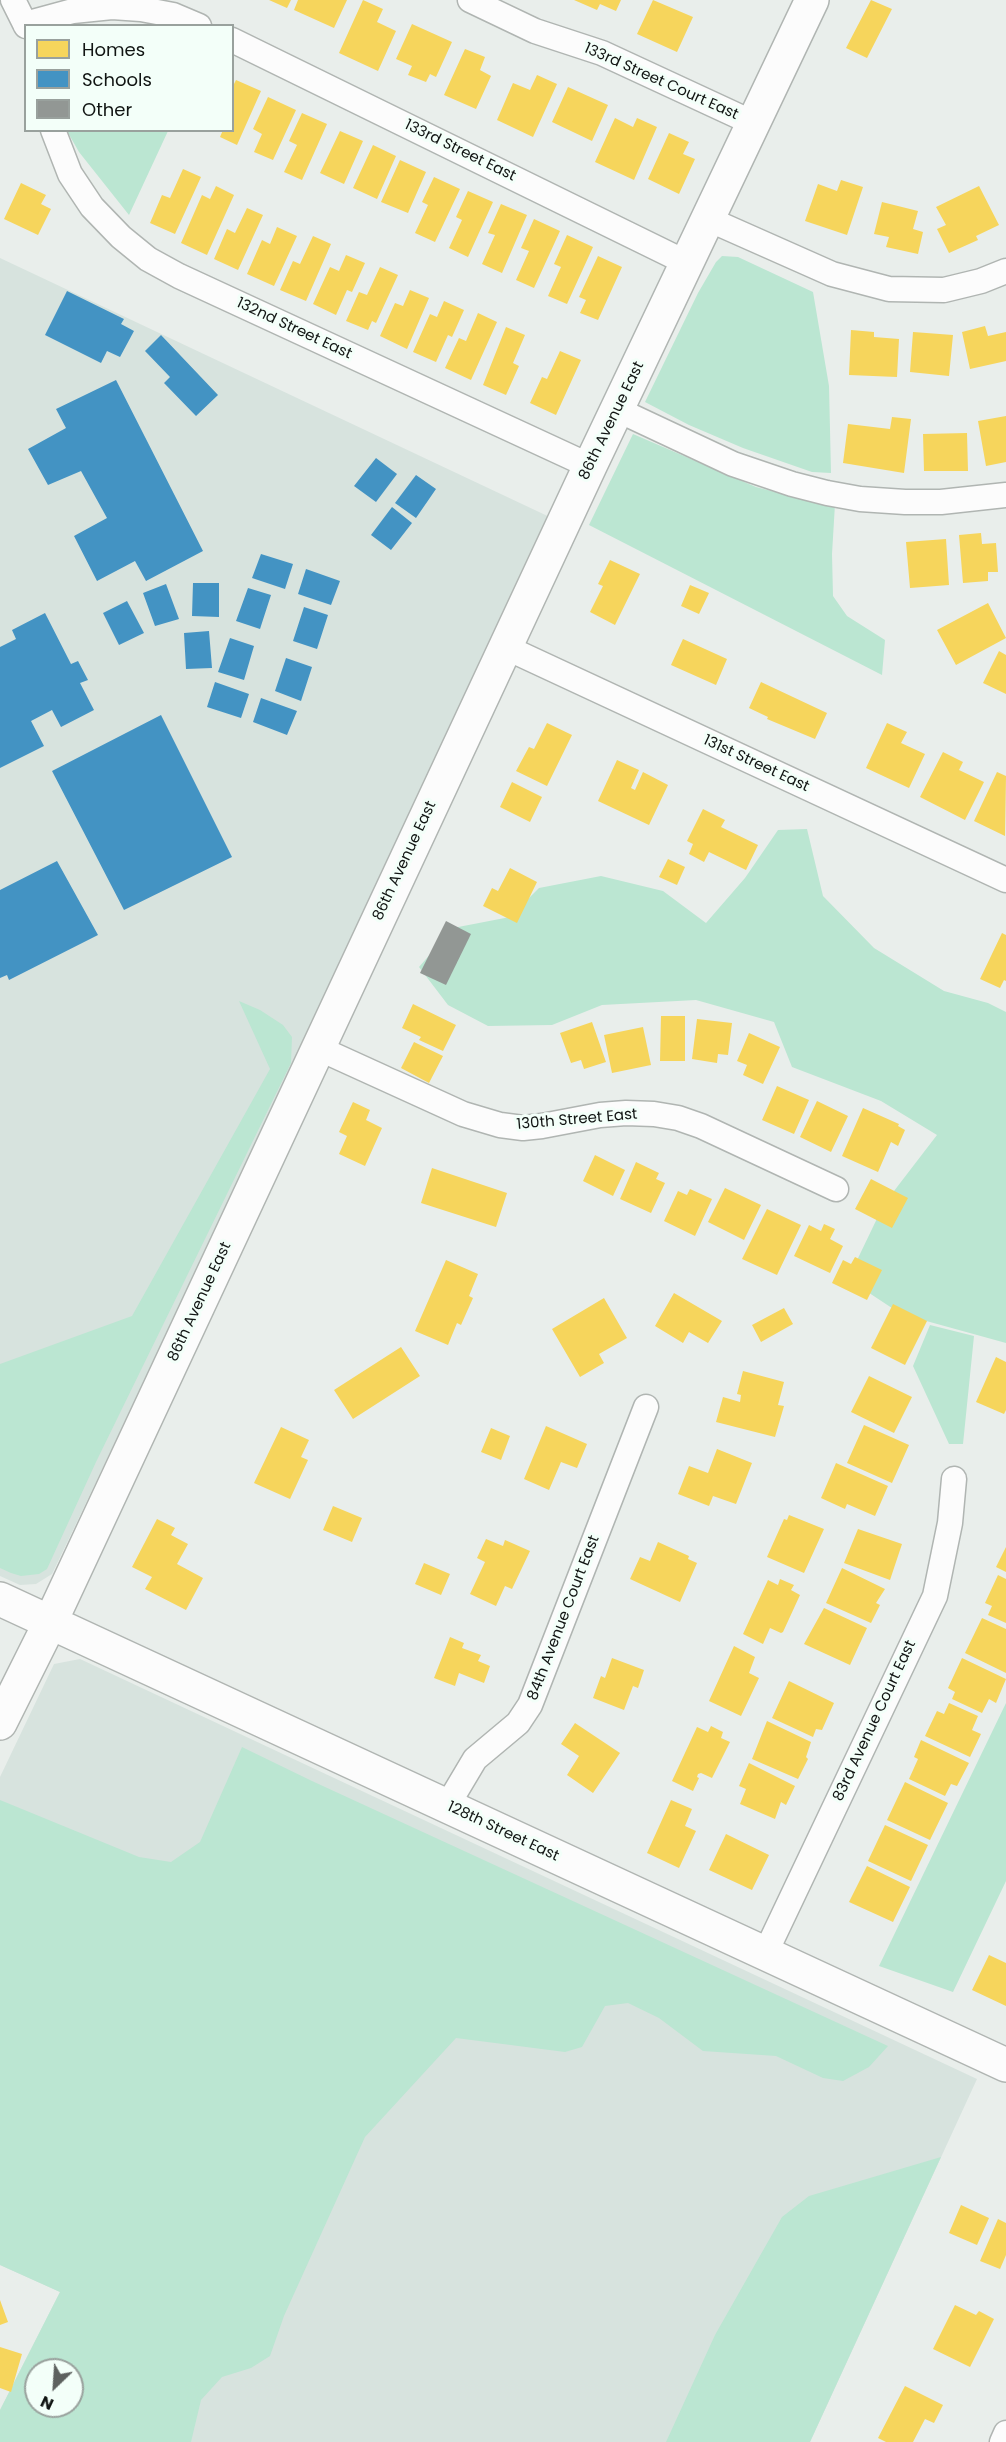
<!DOCTYPE html>
<html>
<head>
<meta charset="utf-8">
<style>
  body { margin:0 }
  #map { position:relative; width:1006px; height:2442px; overflow:hidden; background:#e9eeeb; font-family:Poppins,sans-serif }
  canvas { display:block }
  .legend { position:absolute; left:24px; top:24px; width:210px; height:108px; box-sizing:border-box; background:#f3fff9; border:2px solid #99a19d; margin:0; padding:8px 10px; list-style:none; font-size:18px; color:#111513 }
  .legend li { display:flex; align-items:center; gap:12px; height:30px }
  .legend b { width:30px; border:2px solid #99a19d }
  .north { position:absolute; left:24px; top:2358px; width:60px; height:60px; box-sizing:border-box; background:#f3fff9; border:2px solid #99a19d; border-radius:50%; rotate:205deg; font-size:16px; font-weight:700; line-height:24px; text-align:center; color:#111513 }
  .north::after { content:''; display:block; margin:auto; width:21px; height:27px; background:#5d615f; clip-path:polygon(50% 0,100% 100%,50% 72%,0 100%) }
</style>
</head>
<body>
<div id="map">
<canvas width="1006" height="2442"></canvas>
<ul class="legend">
<li><b style="height:16px;background:#f6d55c"></b>Homes</li>
<li><b style="height:16px;background:#4393c3"></b>Schools</li>
<li><b style="height:16px;background:#929794"></b>Other</li>
</ul>
<div class="north">N</div>
</div>
<script>
const g = document.querySelector('canvas').getContext('2d');
g.lineJoin = 'round';
function paint(path, color) {
  g.fillStyle = color;
  g.fill(path, 'evenodd');
}
function shape(rows) {
  const path = new Path2D();
  for (const r of rows) {
    path.moveTo(r[0], r[1]);
    for (let i = 2; i < r.length; i += 2) path.lineTo(r[i], r[i + 1]);
  }
  return path;
}
function stroke(path, color, width, dash) {
  g.strokeStyle = color;
  g.lineWidth = width;
  g.lineCap = dash ? 'butt' : 'round';
  g.setLineDash(dash || []);
  g.stroke(path);
}
function drawText(font, color, halo, rows, align = 'center') {
  g.font = font + ' Poppins,sans-serif';
  g.lineWidth = 6;
  g.setLineDash([]);
  g.textBaseline = 'middle';
  g.strokeStyle = halo;
  g.fillStyle = color;
  for (const [text, x, y, turn = 0] of rows) {
    g.save();
    g.translate(x, y);
    g.rotate((+turn || 0) * Math.PI / 180);
    g.textAlign = isNaN(turn) ? turn : align;
    if (halo) g.strokeText(text, 0, 0);
    g.fillText(text, 0, 0);
    g.restore();
  }
}
const built = shape([
  [0,258,556,520,52,1574,36,1584,20,1585,0,1576],
  [80,1659,977,2079,810,2442,0,2442,0,2410,60,2292,0,2265,0,1777,54,1664],
  [36,2370,72,2370,72,2406,36,2406]
]);
const green = shape([
  [67,131,168,131,129,215,79,152],
  [722,256,738,257,813,292,829,386,831,473,812,472,743,448,689,425,645,402,698,293,716,262],
  [633,434,756,487,814,502,835,504,832,554,833,596,847,616,885,640,882,675,589,525],
  [807,829,823,896,874,948,944,991,988,1003,1006,1012,1006,1343,901,1314,848,1279,884,1204,937,1135,881,1101,792,1067,774,1022,696,1000,602,1005,552,1025,488,1026,448,1005,419,967,453,928,510,917,539,888,601,876,663,891,706,923,745,878,778,830],
  [239,1001,260,1010,283,1025,292,1037,291,1063,96,1462,47,1569,39,1574,21,1576,11,1573,0,1568,0,1364,132,1316,270,1069],
  [930,1325,974,1336,963,1444,949,1444,913,1366],
  [1006,1703,1006,1881,953,1992,879,1966],
  [242,1747,312,1781,888,2046,869,2067,843,2081,823,2078,776,2056,703,2051,659,2018,628,2003,605,2006,582,2047,565,2052,456,2038,365,2137,284,2316,270,2356,251,2368,222,2377,201,2400,191,2442,0,2442,0,2410,60,2292,0,2265,0,1800,139,1857,171,1862,200,1842],
  [36,2370,72,2370,72,2406,36,2406],
  [941,2157,810,2442,666,2442,715,2335,782,2217,809,2196]
]);
const homes = shape([
  [269,0,291,0,287,8],
  [298,0,347,0,334,28,294,10],
  [363,0,383,9,377,22,396,31,378,71,339,53],
  [574,0,621,0,616,11,600,4,597,10],
  [653,0,693,17,677,52,637,34],
  [871,0,892,9,867,58,846,48],
  [412,24,452,42,436,77,430,74,426,82,408,75,412,66,396,59],
  [465,49,485,57,480,70,491,76,476,109,444,95],
  [537,75,557,84,533,137,497,120,513,83,530,90],
  [236,80,261,91,237,145,220,137,223,130,232,130,232,88],
  [568,87,608,105,592,141,552,122],
  [268,97,296,110,273,160,254,152,262,134,253,129],
  [302,113,327,124,302,180,284,172,297,145,289,141],
  [615,118,633,127,637,118,657,127,634,180,595,162],
  [340,131,363,141,344,184,320,173],
  [669,133,689,142,683,154,695,159,679,194,648,179],
  [373,145,396,156,377,199,353,188],
  [400,160,426,172,408,213,381,202],
  [183,169,201,177,175,234,150,223,162,195,170,198],
  [434,177,460,189,435,242,415,233,428,205,422,202],
  [841,180,863,187,847,235,805,221,818,184,837,191],
  [21,183,46,195,41,204,51,209,38,235,4,219],
  [216,186,234,195,207,255,181,243,202,195,210,199],
  [979,186,999,225,976,236,978,240,949,253,937,229,946,225,936,207],
  [468,191,493,202,468,257,449,248,462,220,456,217],
  [882,202,918,211,913,229,923,232,918,254,886,247,889,237,874,234],
  [501,204,527,215,502,273,482,264,495,235,488,233],
  [247,208,263,215,238,270,214,259,227,229,235,233],
  [534,219,560,231,534,288,516,280,529,251,521,248],
  [277,227,297,236,274,286,247,274,262,240,270,244],
  [567,235,593,247,567,304,548,296,561,267,554,264],
  [313,236,331,244,306,301,280,290,293,261,300,264],
  [346,255,365,263,352,292,347,290,336,315,313,304,330,267,339,271],
  [598,256,622,267,598,320,580,313,586,300,579,297],
  [380,267,398,275,376,323,372,321,368,330,346,321,359,292,367,295],
  [410,290,429,298,407,349,380,336,395,303,403,306],
  [444,301,464,310,452,337,448,335,436,362,413,352,430,314,437,317],
  [478,313,497,322,471,380,445,368,459,338,466,341],
  [985,326,988,336,1006,332,1006,361,970,369,962,332],
  [506,327,525,335,513,363,519,366,506,395,483,385],
  [851,330,874,332,874,337,899,339,897,377,849,375],
  [913,332,953,335,949,376,910,372],
  [560,351,581,360,556,415,530,403,542,377,547,379],
  [1006,416,1006,462,986,466,978,421],
  [892,417,911,419,904,473,843,463,848,424,890,429],
  [967,433,968,471,924,471,923,434],
  [981,533,982,544,996,543,998,572,988,572,988,581,963,583,959,535],
  [946,539,949,585,910,588,906,542],
  [610,560,640,574,615,625,590,612,603,586,598,584],
  [690,585,709,593,699,614,681,606],
  [988,603,1006,638,956,665,937,630],
  [683,639,727,659,716,685,671,665],
  [999,651,1006,655,1006,694,983,683],
  [761,682,827,713,815,739,767,719,768,717,749,708],
  [547,723,572,735,547,786,516,771,529,747,534,749],
  [887,723,907,732,901,743,925,754,909,788,866,768],
  [943,752,963,762,959,770,984,782,965,820,920,797],
  [617,760,639,770,631,788,635,790,643,772,668,785,649,825,598,801],
  [997,772,1006,776,1005,836,974,821],
  [512,782,542,797,530,822,500,807],
  [703,809,725,820,721,827,758,845,746,870,709,852,704,862,689,854,693,844,687,841],
  [668,859,685,867,677,885,659,877],
  [510,868,537,882,517,923,483,906,492,888,498,891],
  [1002,933,1006,935,1006,981,1004,980,1000,988,980,979],
  [413,1004,456,1025,443,1051,419,1040,421,1037,402,1028],
  [661,1016,685,1016,685,1061,660,1061],
  [697,1019,732,1023,728,1055,718,1054,717,1063,692,1059],
  [592,1022,606,1062,584,1069,581,1060,571,1063,560,1033],
  [643,1027,651,1065,612,1073,604,1035],
  [749,1033,780,1047,763,1084,743,1075,747,1065,737,1061],
  [414,1042,443,1056,429,1083,401,1068],
  [777,1086,809,1100,794,1134,762,1120],
  [817,1101,848,1116,831,1152,800,1137],
  [353,1102,370,1110,366,1120,382,1128,365,1166,339,1154,347,1136,339,1132],
  [863,1108,899,1124,898,1126,905,1130,898,1146,891,1142,878,1172,842,1156],
  [595,1155,625,1170,613,1196,583,1181],
  [636,1162,659,1173,656,1179,665,1183,651,1213,620,1199],
  [432,1168,507,1193,496,1227,421,1203],
  [871,1179,908,1198,892,1228,855,1209],
  [725,1188,761,1205,744,1240,708,1222],
  [690,1189,712,1199,695,1236,664,1221,678,1191,687,1195],
  [767,1209,801,1225,777,1275,742,1259],
  [824,1224,835,1229,830,1239,843,1246,830,1273,794,1256,809,1225,821,1231],
  [855,1257,882,1270,867,1300,832,1283,843,1260,851,1264],
  [446,1260,478,1274,469,1296,473,1298,461,1325,457,1323,448,1345,415,1331],
  [674,1293,722,1321,708,1343,689,1332,683,1343,655,1326],
  [604,1298,627,1338,599,1354,604,1363,580,1377,552,1329],
  [893,1304,927,1321,905,1365,871,1348],
  [784,1308,793,1324,761,1342,752,1325],
  [401,1347,420,1376,353,1419,334,1390],
  [996,1357,1006,1362,1006,1410,1004,1414,976,1402],
  [743,1371,784,1382,778,1405,784,1406,775,1437,716,1422,723,1397,740,1402,741,1395,737,1394],
  [869,1376,912,1397,894,1433,851,1412],
  [864,1425,909,1445,892,1483,847,1463],
  [546,1426,587,1444,577,1468,561,1462,549,1490,524,1479],
  [281,1427,309,1440,301,1457,308,1460,290,1499,254,1483],
  [491,1428,510,1436,501,1460,481,1452],
  [717,1449,752,1463,736,1504,713,1496,709,1506,678,1494,689,1466,708,1473],
  [836,1463,888,1486,875,1516,847,1504,845,1509,821,1498],
  [333,1506,362,1518,352,1542,323,1530],
  [789,1515,824,1529,804,1573,767,1557,784,1519,787,1520],
  [157,1519,175,1528,171,1535,188,1544,177,1564,203,1578,186,1610,145,1589,152,1577,132,1567],
  [858,1529,902,1544,890,1580,844,1563],
  [486,1539,503,1546,505,1540,530,1551,512,1589,505,1586,496,1606,470,1594,485,1562,477,1558],
  [658,1542,689,1556,688,1559,697,1563,680,1602,630,1579,640,1557,650,1561],
  [1006,1547,1006,1572,996,1567],
  [424,1563,450,1574,441,1595,415,1584],
  [842,1568,885,1589,876,1603,880,1605,871,1623,826,1603],
  [998,1575,1006,1579,1006,1623,988,1615,992,1606,985,1603],
  [780,1579,794,1585,791,1590,800,1595,783,1632,781,1633,770,1628,763,1644,743,1634,768,1580,778,1585],
  [824,1608,867,1628,850,1665,804,1644],
  [982,1618,1006,1629,1006,1673,965,1653],
  [450,1637,464,1643,462,1648,481,1655,478,1661,490,1666,484,1683,459,1673,455,1686,434,1678],
  [734,1646,755,1657,749,1673,759,1678,741,1716,709,1701],
  [612,1658,644,1670,638,1688,633,1686,624,1710,593,1698,601,1676,605,1678],
  [962,1658,1006,1679,996,1703,989,1699,982,1713,952,1699,955,1692,948,1688],
  [789,1681,834,1703,822,1730,816,1729,813,1737,772,1718],
  [949,1703,978,1716,972,1730,981,1734,970,1757,925,1736,937,1711,944,1714],
  [767,1721,811,1742,806,1757,808,1759,798,1779,752,1759],
  [575,1723,620,1753,593,1793,567,1775,579,1756,561,1744],
  [711,1726,723,1732,721,1738,730,1742,712,1778,701,1773,698,1774,697,1777,699,1778,693,1791,672,1781,697,1727,708,1732],
  [921,1740,969,1763,957,1786,951,1784,945,1796,909,1779,918,1759,914,1757],
  [749,1763,795,1786,786,1805,781,1802,775,1819,740,1804,746,1789,739,1786],
  [905,1782,948,1803,930,1840,887,1820],
  [671,1800,692,1809,685,1826,696,1831,679,1868,647,1853],
  [885,1825,928,1845,911,1881,868,1861],
  [726,1834,769,1855,752,1890,709,1870],
  [867,1866,910,1887,893,1922,849,1902],
  [989,1955,1006,1963,1006,2006,972,1990],
  [961,2205,989,2218,977,2245,949,2233],
  [998,2219,1006,2223,1006,2255,1000,2269,980,2261],
  [0,2300,8,2322,0,2325],
  [955,2305,976,2315,979,2311,994,2319,970,2367,933,2349],
  [0,2347,22,2354,11,2392,0,2388],
  [905,2386,943,2405,934,2423,925,2419,913,2442,886,2442,878,2438]
]);
const schools = shape([
  [67,291,124,319,121,324,134,331,120,357,107,351,101,363,45,335],
  [161,335,218,395,196,416,164,383,170,377,145,351],
  [116,380,203,551,146,581,135,561,97,581,74,536,107,518,81,471,48,485,28,449,66,428,56,409],
  [376,458,397,474,376,502,354,486],
  [416,475,436,489,416,518,395,503],
  [392,507,412,523,391,550,371,535],
  [261,554,293,564,285,589,252,578],
  [306,569,340,581,331,605,298,594],
  [193,583,219,583,219,617,192,616],
  [166,584,179,619,155,626,143,593],
  [248,588,271,595,260,629,236,621],
  [127,601,144,633,119,645,103,613],
  [304,607,328,615,317,649,293,641],
  [45,613,71,664,78,661,88,680,80,683,94,710,61,727,52,710,31,721,44,746,0,768,0,647,16,639,12,630],
  [209,631,212,668,186,669,184,633],
  [230,638,254,646,244,680,218,672],
  [286,658,312,667,301,701,275,691],
  [215,682,249,694,241,718,207,707],
  [261,698,297,711,287,735,253,722],
  [161,715,232,857,124,910,52,771],
  [57,861,98,935,9,980,7,975,0,978,0,890]
]);
const building = shape([
  [446,921,471,934,446,985,420,973]
]);
const street = shape([
  [13,0,26,26],
  [470,0,535,31,602,53,753,123],
  [25,24,73,11,112,7,141,9,173,15,199,26],
  [232,40,687,263],
  [53,130,70,174,92,207,121,237,148,259,179,276,590,466],
  [708,219,832,274,889,289,944,290,981,281,1006,271],
  [618,410,733,464,792,484,827,493,860,499,905,502,941,502,1006,495],
  [505,647,1006,880],
  [318,1048,463,1114,500,1125,523,1128,542,1126,600,1115,626,1113,654,1114,678,1118,701,1126,836,1189],
  [447,1806,475,1759,518,1723,530,1705,646,1407],
  [765,1954,935,1596,950,1523,954,1479],
  [1002,2442,1006,2433]
]);
const secondary = shape([
  [0,1599,1006,2065],
  [0,1723,50,1623,590,466,812,0]
]);
const streetNames = [
  ["133rd Street Court East",661,82,24],
  ["133rd Street East",460,151,26],
  ["132nd Street East",294,329,25],
  ["86th Avenue East",612,421,-64],
  ["131st Street East",756,764,25],
  ["86th Avenue East",405,861,-65],
  ["130th Street East",577,1120,-5],
  ["86th Avenue East",200,1302,-65],
  ["84th Avenue Court East",564,1618,-69],
  ["83rd Avenue Court East",875,1721,-65],
  ["128th Street East",503,1832,25]
];
paint(built, '#d7e3de');
paint(green, '#bbe6d2');
paint(homes, '#f6d55c');
paint(schools, '#4393c3');
paint(building, '#929794');
stroke(street, '#b0b5b2', 27);
stroke(secondary, '#b0b5b2', 36);
stroke(street, '#fcfcfc', 24);
stroke(secondary, '#fcfcfc', 33);
drawText('15px', '#111513', '#f3fff9', streetNames);
</script>
</body>
</html>
